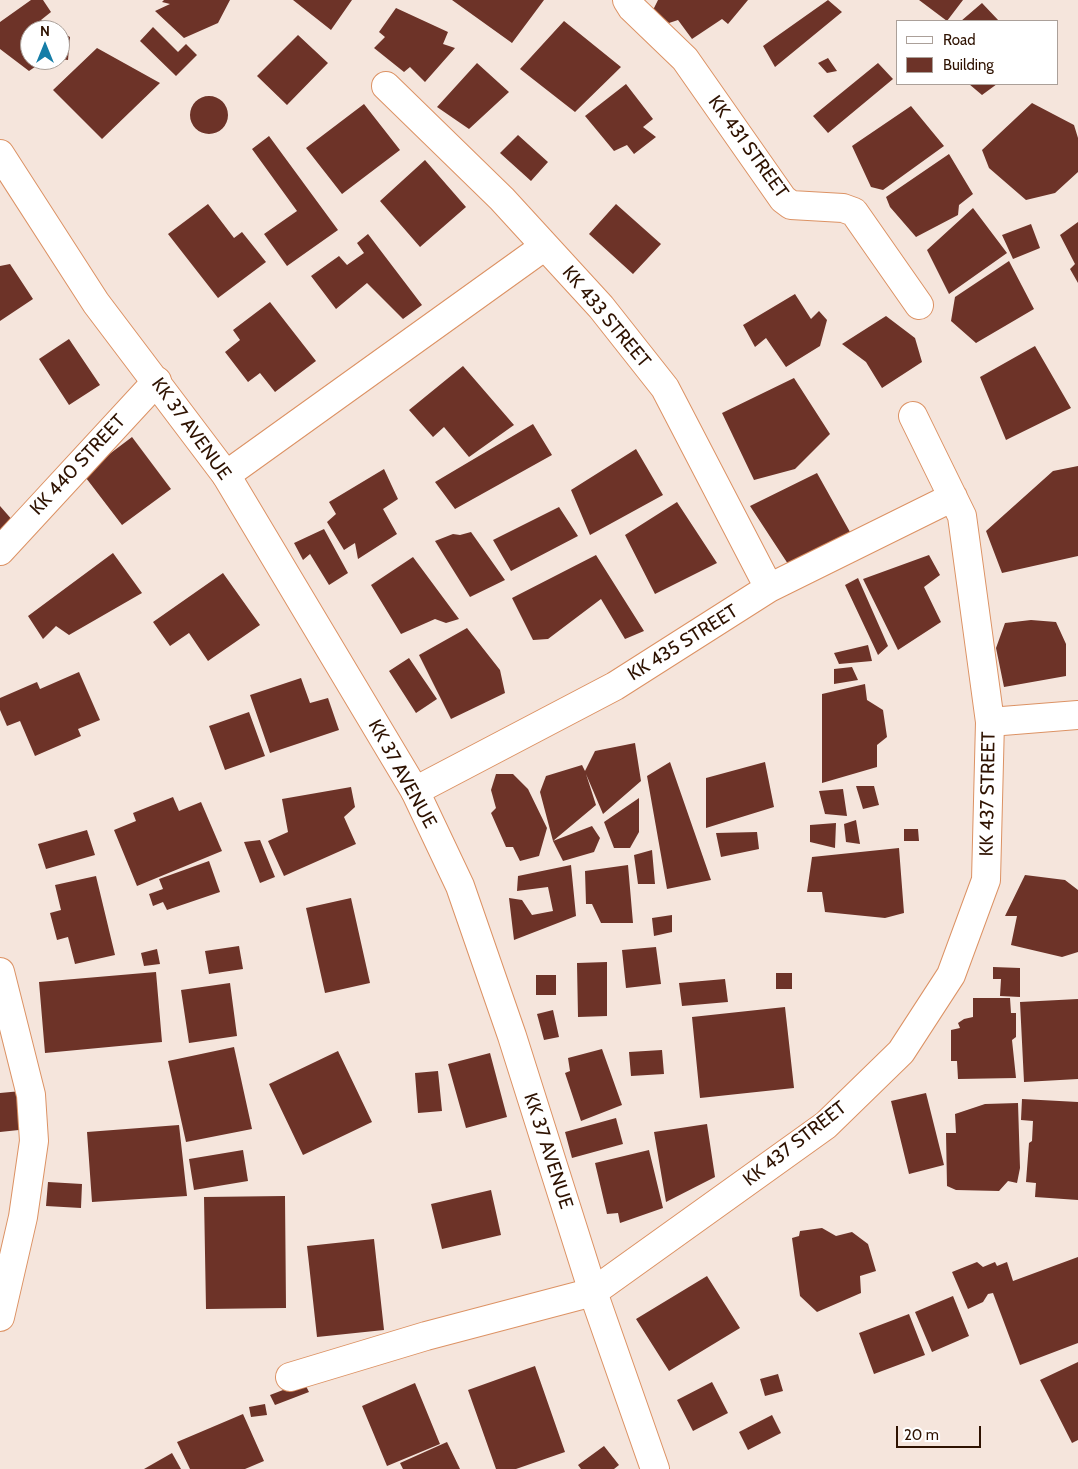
<!DOCTYPE html>
<html>
<head>
<meta charset="utf-8">
<style>
  body { margin:0 }
  #map { position:relative; width:1078px; height:1469px; overflow:hidden; background:#f5e5dc; font-family:Cabin,sans-serif }
  canvas { display:block }
  .legend { position:absolute; left:896px; top:20px; width:162px; height:65px; box-sizing:border-box; background:#fff; border:1px solid #aba099; margin:0; padding:6px 9px; list-style:none; font-size:15px; color:#2e1201 }
  .legend li { display:flex; align-items:center; gap:10px; height:25px }
  .legend b { width:25px; border:1px solid #aba099 }
  .north { position:absolute; left:20px; top:20px; width:50px; height:50px; box-sizing:border-box; background:#fff; border:1px solid #aba099; border-radius:50%; rotate:0deg; font-size:14px; font-weight:700; line-height:20px; text-align:center; color:#2e1201 }
  .north::after { content:''; display:block; margin:auto; width:18px; height:22px; background:#157da7; clip-path:polygon(50% 0,100% 100%,50% 72%,0 100%) }
  .scale { position:absolute; left:896px; top:1426px; width:85px; height:22px; box-sizing:border-box; border:2px solid #2e1201; border-top:0; padding-left:6px; font-size:15px; line-height:18px; white-space:nowrap; color:#2e1201; -webkit-text-stroke:4px #fff; paint-order:stroke }
</style>
</head>
<body>
<div id="map">
<canvas width="1078" height="1469"></canvas>
<ul class="legend">
<li><b style="height:6px;background:#fff"></b>Road</li>
<li><b style="height:14px;background:#6d3328"></b>Building</li>
</ul>
<div class="north">N</div>
<div class="scale">20 m</div>
</div>
<script>
const g = document.querySelector('canvas').getContext('2d');
g.lineJoin = 'round';
function paint(path, color) {
  g.fillStyle = color;
  g.fill(path, 'evenodd');
}
function shape(rows) {
  const path = new Path2D();
  for (const r of rows) {
    if (r.length === 3) {
      path.moveTo(r[0] + r[2], r[1]);
      path.arc(r[0], r[1], r[2], 0, 2 * Math.PI);
      continue;
    }
    path.moveTo(r[0], r[1]);
    for (let i = 2; i < r.length; i += 2) path.lineTo(r[i], r[i + 1]);
  }
  return path;
}
function stroke(path, color, width, dash) {
  g.strokeStyle = color;
  g.lineWidth = width;
  g.lineCap = dash ? 'butt' : 'round';
  g.setLineDash(dash || []);
  g.stroke(path);
}
function drawText(font, color, halo, rows, align = 'center') {
  g.font = font + ' Cabin,sans-serif';
  g.lineWidth = 5;
  g.setLineDash([]);
  g.textBaseline = 'middle';
  g.strokeStyle = halo;
  g.fillStyle = color;
  for (const [text, x, y, turn = 0] of rows) {
    g.save();
    g.translate(x, y);
    g.rotate((+turn || 0) * Math.PI / 180);
    g.textAlign = isNaN(turn) ? turn : align;
    if (halo) g.strokeText(text, 0, 0);
    g.fillText(text, 0, 0);
    g.restore();
  }
}
const building = shape([
  [31,0,43,0,51,12,41,20,58,30,30,30,30,60,45,60,29,71,0,49,0,22],
  [164,0,230,0,218,23,184,38,155,11,170,4,162,2],
  [293,0,352,0,331,30],
  [452,0,544,0,512,43],
  [658,0,748,0,728,24,722,19,692,39,678,20,669,23,652,12],
  [828,0,842,12,775,67,763,46],
  [919,0,963,0,947,21],
  [982,3,999,21,961,21],
  [396,8,448,32,443,44,455,48,425,82,410,67,404,72,374,48,385,37,379,32],
  [564,21,621,67,575,112,520,69],
  [153,27,178,52,186,44,197,55,176,76,140,41],
  [60,31,70,37,68,60,60,59],
  [298,35,328,63,287,105,257,76],
  [97,48,160,83,102,139,53,90],
  [828,58,837,71,827,73,818,63],
  [477,63,509,92,469,129,437,107],
  [878,63,893,79,828,133,813,116],
  [626,84,653,119,643,127,656,137,634,154,627,145,614,151,585,116],
  [969,84,997,84,982,95],
  [209,115,19],
  [1032,103,1074,125,1078,138,1078,172,1055,193,1026,200,989,168,982,150],
  [364,104,400,150,342,194,306,148],
  [911,106,944,146,883,190,871,187,852,146],
  [518,135,548,162,531,181,500,153],
  [269,136,338,230,287,266,264,234,297,211,252,149],
  [949,154,973,194,959,205,958,215,916,237,890,207,886,197],
  [425,160,466,207,420,247,380,201],
  [208,204,234,238,242,232,266,262,218,298,168,234],
  [616,204,661,244,633,274,589,234],
  [973,208,1007,253,949,294,927,250],
  [1078,222,1078,283,1070,269,1075,264,1060,235],
  [1031,224,1040,248,1013,259,1002,235],
  [368,234,422,305,403,319,367,283,336,309,311,276,339,256,347,265,364,253,357,243],
  [1009,261,1034,309,976,343,951,321,955,297],
  [10,264,33,299,0,321,0,266],
  [795,294,811,319,819,311,827,320,820,346,786,367,766,338,755,347,743,325],
  [270,302,316,361,275,392,260,373,248,382,225,352,240,340,233,330],
  [886,316,915,338,922,362,882,388,866,362,842,344],
  [69,339,100,385,69,405,39,359],
  [1035,346,1071,408,1006,440,980,377],
  [463,366,514,425,469,457,444,427,433,437,409,410],
  [794,378,830,434,795,469,754,480,722,413],
  [533,424,552,455,455,509,435,482],
  [132,437,171,489,122,525,83,474],
  [636,449,663,495,590,535,571,490],
  [1078,466,1078,556,1002,573,986,531,1053,471],
  [384,469,398,499,383,509,397,534,358,559,355,543,344,550,327,522,336,514,329,502],
  [817,473,850,532,788,564,750,506],
  [677,502,717,563,655,594,625,535],
  [0,506,14,522,0,534],
  [559,507,578,536,511,571,493,540],
  [324,529,348,573,329,585,310,554,303,560,294,543],
  [471,532,505,580,470,597,435,541,453,534,460,535],
  [113,553,142,593,69,635,56,626,43,639,28,616],
  [596,555,644,631,625,639,601,599,548,639,533,640,512,598],
  [929,555,940,575,924,587,941,622,898,650,863,579],
  [413,557,459,619,446,623,435,619,401,634,371,585],
  [223,573,260,625,208,661,189,633,170,646,153,622],
  [858,578,888,646,878,655,845,585],
  [1031,620,1056,622,1066,644,1066,676,1004,687,996,648,1005,623],
  [467,628,500,670,505,693,451,719,419,655],
  [868,645,872,661,839,664,834,653],
  [409,658,437,699,416,713,389,671],
  [852,667,858,680,834,684,834,669],
  [79,672,100,720,78,729,81,736,35,756,20,721,7,726,0,710,0,698,37,682,40,689],
  [301,678,310,703,328,698,339,730,270,753,250,695],
  [865,684,867,700,883,710,887,737,877,745,877,767,822,783,822,694],
  [249,712,265,756,225,770,209,726],
  [635,743,641,781,603,814,586,774,596,805,553,841,540,792,546,776,582,765,585,771,595,751],
  [670,762,711,880,667,889,647,776],
  [765,762,774,807,706,828,706,778],
  [496,774,513,774,528,789,547,828,539,856,520,861,513,847,506,847,491,813,496,808,491,790],
  [856,786,874,786,879,805,863,809],
  [351,787,355,807,344,817,356,844,284,876,268,841,288,832,282,799],
  [843,789,847,816,825,814,819,791],
  [173,797,179,811,201,802,222,851,137,886,114,830,136,821,133,813],
  [639,798,639,832,630,848,614,848,604,822],
  [856,820,860,844,846,842,844,824],
  [836,823,835,848,810,842,810,825],
  [592,826,600,838,594,852,563,861,553,841],
  [904,829,918,829,919,841,904,841],
  [87,830,95,855,46,869,38,844],
  [757,832,759,849,721,857,716,833],
  [260,840,275,877,260,883,244,842],
  [899,848,904,913,885,918,825,912,822,892,807,892,812,857],
  [652,850,655,884,638,884,634,855],
  [209,861,220,892,167,910,163,902,153,906,149,894,163,889,159,879],
  [571,865,576,916,514,940,509,898,522,900,532,915,553,911,548,887,517,891,518,876],
  [628,865,633,923,601,923,592,904,586,904,585,871],
  [1025,875,1065,880,1078,890,1078,952,1062,957,1011,945,1017,916,1005,916],
  [96,876,115,955,75,964,68,937,57,940,50,913,61,910,55,885],
  [351,898,370,983,325,993,306,908],
  [672,915,672,932,654,936,652,918],
  [239,946,243,969,209,974,205,951],
  [656,947,661,984,626,988,622,950],
  [157,949,160,964,144,966,141,953],
  [607,962,607,1016,578,1017,577,963],
  [993,967,1020,968,1020,997,1000,996,1001,979,993,979],
  [156,972,162,1042,45,1053,39,982],
  [776,973,792,973,792,989,776,989],
  [536,975,556,975,556,995,536,995],
  [725,979,728,1002,682,1006,679,983],
  [230,983,237,1036,189,1043,181,990],
  [973,998,1010,998,1011,1013,1016,1013,1016,1037,1012,1040,1016,1078,958,1079,957,1061,951,1061,951,1030,960,1028,958,1023,964,1019,973,1017],
  [1078,999,1078,1079,1024,1082,1020,1002],
  [785,1007,794,1088,700,1098,692,1017],
  [553,1010,559,1037,544,1040,537,1014],
  [234,1047,252,1129,186,1142,168,1061],
  [602,1049,622,1105,581,1121,565,1073,570,1071,568,1058],
  [662,1050,664,1074,631,1076,629,1052],
  [338,1051,372,1122,303,1155,269,1084],
  [490,1053,507,1117,466,1128,448,1064],
  [438,1071,442,1111,418,1113,415,1073],
  [43,1089,47,1127,0,1132,0,1093],
  [926,1093,944,1165,909,1174,891,1101],
  [1022,1099,1078,1102,1078,1200,1035,1197,1036,1183,1026,1182,1029,1143,1032,1141,1033,1121,1021,1120],
  [1018,1103,1020,1168,1017,1183,1008,1181,999,1191,956,1190,947,1186,946,1133,956,1133,955,1114,985,1104],
  [616,1118,623,1144,572,1158,565,1132],
  [707,1124,715,1177,666,1202,654,1132],
  [179,1125,187,1196,92,1202,87,1132],
  [243,1150,248,1181,194,1190,189,1159],
  [649,1150,663,1208,620,1223,618,1213,607,1214,595,1163],
  [48,1182,82,1184,81,1208,46,1206],
  [491,1190,501,1235,442,1249,431,1204],
  [285,1196,286,1308,206,1309,204,1197],
  [822,1228,836,1236,852,1232,868,1244,876,1271,860,1276,861,1293,817,1312,800,1296,792,1238,799,1236,800,1231],
  [374,1239,384,1330,317,1337,307,1246],
  [1078,1257,1078,1343,1020,1365,993,1293,988,1294,983,1302,968,1309,952,1272,977,1262,983,1267,995,1262,997,1266,1007,1262,1013,1281],
  [707,1276,740,1328,669,1371,636,1319],
  [953,1296,969,1336,932,1352,915,1312],
  [909,1314,925,1355,874,1374,859,1333],
  [1078,1362,1078,1440,1072,1443,1040,1380],
  [535,1366,565,1452,516,1469,496,1469,468,1390],
  [778,1374,783,1391,765,1396,760,1379],
  [304,1382,309,1392,275,1405,270,1395],
  [712,1382,728,1413,693,1431,677,1400],
  [415,1383,440,1444,387,1466,362,1406],
  [265,1404,267,1415,251,1417,249,1407],
  [243,1414,264,1461,245,1469,190,1469,177,1442],
  [772,1415,781,1433,748,1450,739,1432],
  [447,1442,460,1469,403,1469,400,1463],
  [604,1446,619,1465,614,1469,581,1469,578,1465],
  [172,1453,181,1469,144,1469]
]);
const street = shape([
  [627,0,632,8,685,59,783,199,791,205,843,208,854,212,919,305],
  [386,86,502,199,601,307,665,388,769,588],
  [913,416,962,516,990,722],
  [226,475,545,246],
  [0,551,157,381],
  [415,791,615,686,769,588,953,497],
  [0,972,31,1095,34,1141,23,1217,0,1317],
  [290,1377,426,1336,593,1292,826,1125,901,1052,951,975,986,880,990,722,1078,715]
]);
const secondary = shape([
  [0,154,96,303,226,475,415,791,460,886,512,1036,593,1292,655,1469]
]);
const streetNames = [
  ["KK 431 STREET",748,147,54],
  ["KK 433 STREET",606,317,50],
  ["KK 37 AVENUE",191,429,54],
  ["KK 440 STREET",78,465,-47],
  ["KK 435 STREET",683,643,-32],
  ["KK 37 AVENUE",402,774,61],
  ["KK 437 STREET",988,794,-89],
  ["KK 437 STREET",795,1144,-38],
  ["KK 37 AVENUE",548,1151,72]
];
paint(building, '#6d3328');
stroke(street, '#dc9264', 30);
stroke(secondary, '#dc9264', 30);
stroke(street, '#fff', 28);
stroke(secondary, '#fff', 28);
drawText('19px', '#2e1201', '#fff', streetNames);
</script>
</body>
</html>
